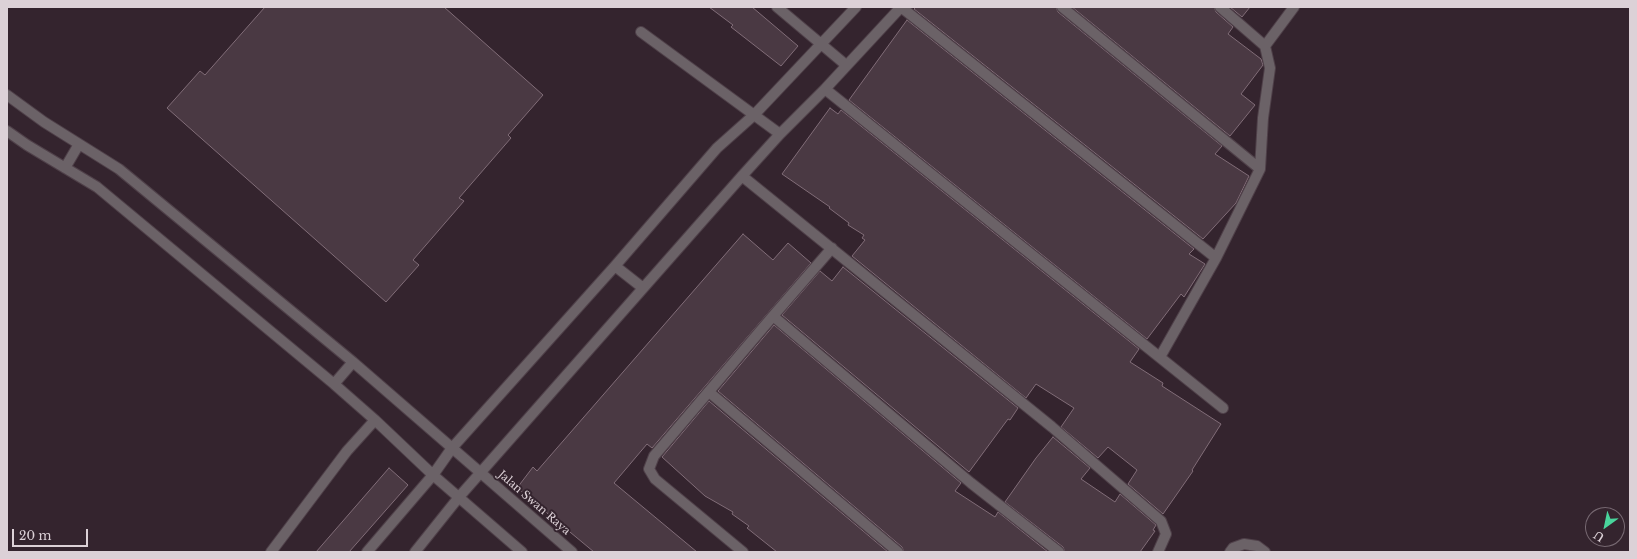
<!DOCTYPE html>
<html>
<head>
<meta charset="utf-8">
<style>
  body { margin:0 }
  #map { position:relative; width:1637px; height:559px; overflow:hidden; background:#34242e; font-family:"Libre Baskerville",serif }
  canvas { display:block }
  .frame { position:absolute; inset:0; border:8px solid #dcd1d7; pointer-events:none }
  .north { position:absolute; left:1585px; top:507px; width:40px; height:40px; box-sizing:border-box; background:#34242e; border:1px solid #776972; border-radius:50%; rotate:213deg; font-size:11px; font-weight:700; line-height:16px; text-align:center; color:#dcd1d7 }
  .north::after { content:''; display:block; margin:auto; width:14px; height:18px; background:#49d49c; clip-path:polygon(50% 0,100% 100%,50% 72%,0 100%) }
  .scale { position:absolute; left:12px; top:529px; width:76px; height:18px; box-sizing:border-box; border:2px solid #dcd1d7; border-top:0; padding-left:5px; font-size:12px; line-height:14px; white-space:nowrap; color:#dcd1d7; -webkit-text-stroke:3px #34242e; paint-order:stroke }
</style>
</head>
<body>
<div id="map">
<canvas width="1637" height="559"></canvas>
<div class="frame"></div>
<div class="north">U</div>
<div class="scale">20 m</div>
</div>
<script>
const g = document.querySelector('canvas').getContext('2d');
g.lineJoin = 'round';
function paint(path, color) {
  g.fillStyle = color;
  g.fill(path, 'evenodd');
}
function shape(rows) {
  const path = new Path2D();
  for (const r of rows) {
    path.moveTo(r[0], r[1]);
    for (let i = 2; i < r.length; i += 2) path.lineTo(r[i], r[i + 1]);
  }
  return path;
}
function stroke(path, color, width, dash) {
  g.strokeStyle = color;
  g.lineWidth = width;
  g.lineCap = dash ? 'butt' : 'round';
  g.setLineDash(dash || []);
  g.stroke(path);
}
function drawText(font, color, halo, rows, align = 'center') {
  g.font = font + ' "Libre Baskerville",serif';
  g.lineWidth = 4;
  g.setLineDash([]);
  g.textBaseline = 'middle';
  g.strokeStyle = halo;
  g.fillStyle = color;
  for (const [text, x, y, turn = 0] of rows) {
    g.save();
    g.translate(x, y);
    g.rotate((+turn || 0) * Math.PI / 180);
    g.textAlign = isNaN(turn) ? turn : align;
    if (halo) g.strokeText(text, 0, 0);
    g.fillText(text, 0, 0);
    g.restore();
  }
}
const building = shape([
  [265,7,444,7,543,95,508,135,511,138,459,198,464,201,413,260,419,265,386,302,167,108,200,71,205,75,265,7],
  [709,7,752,7,798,46,781,66,731,27,733,25,709,7],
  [916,7,1056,7,1058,12,1222,146,1215,154,1249,176,1236,203,1203,239,914,9,916,7],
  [1072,7,1214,7,1216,12,1233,27,1228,34,1261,59,1263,65,1241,94,1255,105,1230,136,1072,7],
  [1230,7,1250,7,1242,17,1230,7],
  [907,20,1194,249,1189,254,1205,264,1184,297,1181,294,1147,339,849,100,907,20],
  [830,108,838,114,841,110,1139,349,1130,362,1163,383,1162,386,1221,424,1192,470,1193,471,1163,514,1128,484,1137,470,1108,447,1098,458,1061,427,1074,408,1036,384,1026,398,852,256,865,240,862,238,864,235,848,225,849,223,829,208,830,207,782,174,830,108],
  [743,234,773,260,788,243,811,263,652,448,647,444,614,483,697,552,594,552,517,488,533,467,537,471,743,234],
  [843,267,1018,408,1010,420,1008,419,969,472,782,315,820,271,832,281,843,267],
  [774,325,961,483,955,491,995,517,998,512,1048,552,904,552,902,547,718,391,774,325],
  [709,401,888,552,777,552,747,528,749,526,732,514,733,512,705,496,662,457,709,401],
  [1053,437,1090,468,1081,479,1115,502,1120,494,1156,525,1153,530,1155,531,1140,552,1065,552,1063,547,1005,502,1036,458,1053,437],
  [389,468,408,485,349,552,316,552,389,468]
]);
const minor = shape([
  [777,7,846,65],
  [901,7,1216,258],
  [1062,7,1260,169],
  [1220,7,1265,46],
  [641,32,780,134],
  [825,89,1223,408],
  [7,95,44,122,119,169,353,362,572,552],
  [7,131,27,145,97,187,334,384,375,420,433,475,522,552],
  [65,168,79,144],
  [742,176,1052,427,1161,521,1166,534,1158,552],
  [615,266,643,288],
  [773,316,971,483,1059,552],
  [1160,357,1216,258,1260,169,1263,118,1270,68,1265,46,1294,7],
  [334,384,353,362],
  [709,392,898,552],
  [271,552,347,451,375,420],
  [367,552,433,475,452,448,615,266,717,148,754,115,856,7],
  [415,552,459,497,742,176,780,134,825,89,901,7],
  [743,552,655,479,649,469,654,456,773,316,832,248],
  [1230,552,1233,548,1244,544,1257,546,1265,552]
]);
const streetNames = [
  ["Jalan Swan Raya",534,503,41]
];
paint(building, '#4a3943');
stroke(building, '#816d78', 1);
stroke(minor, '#4f4049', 12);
stroke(minor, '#6b6267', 10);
drawText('11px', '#dcd1d7', '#34242e', streetNames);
</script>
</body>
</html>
